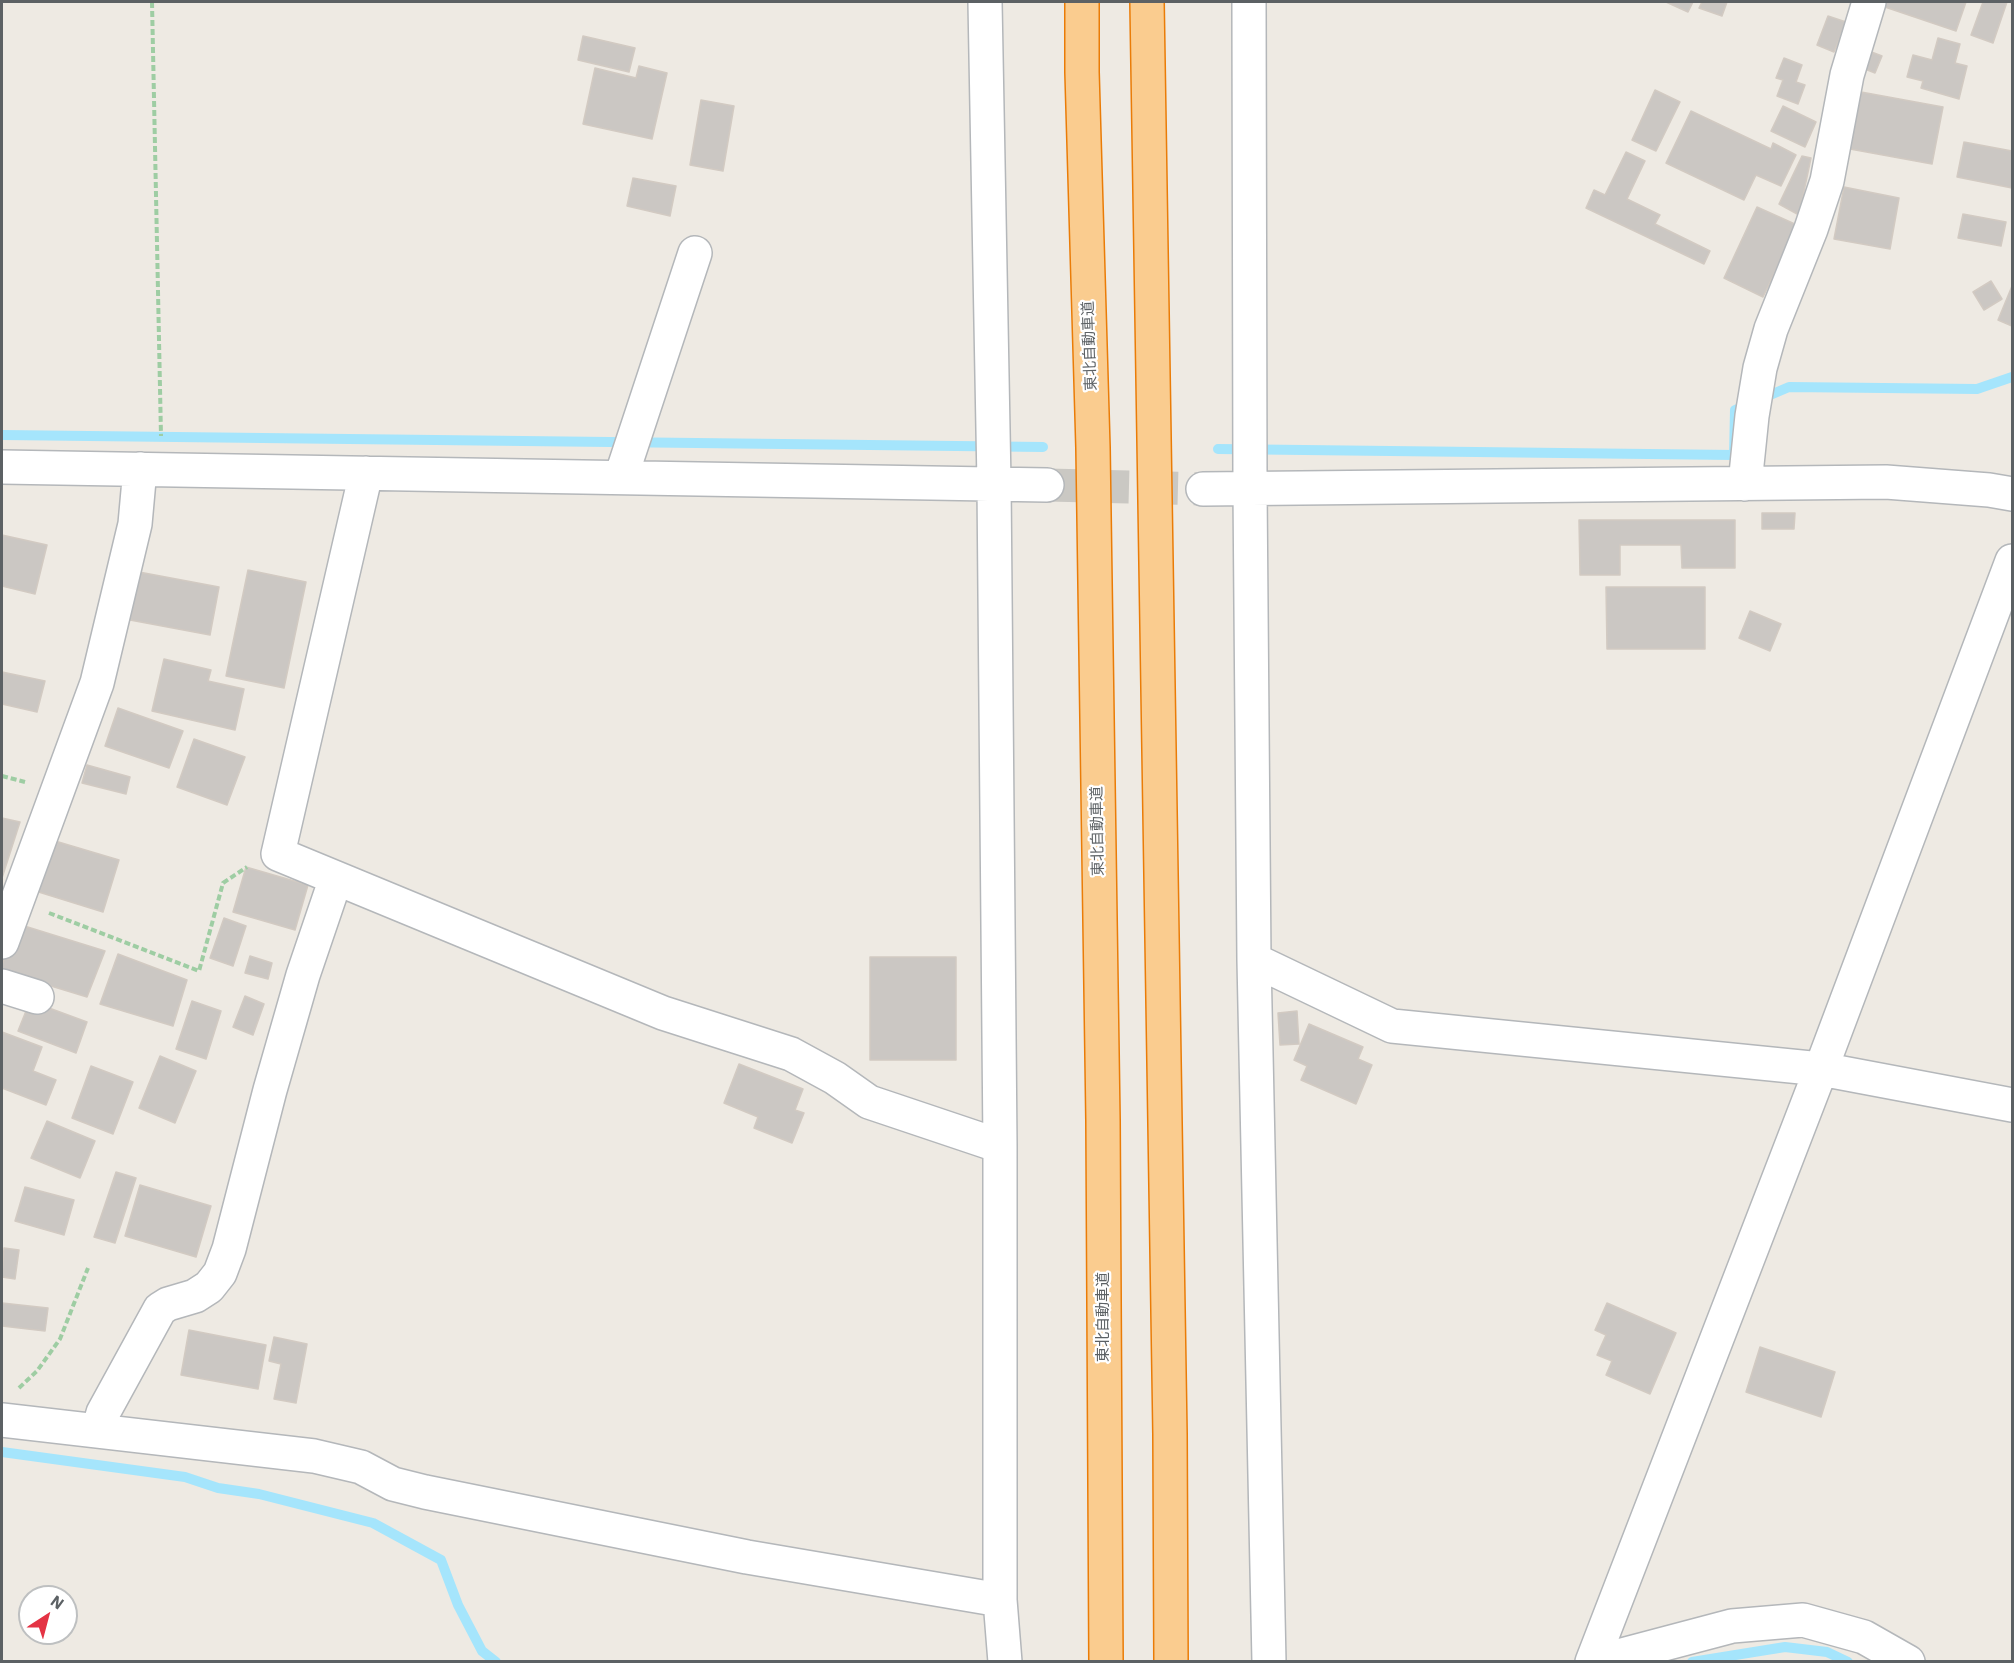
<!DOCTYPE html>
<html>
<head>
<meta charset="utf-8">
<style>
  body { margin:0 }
  #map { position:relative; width:2014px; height:1663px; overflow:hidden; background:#eeeae3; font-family:"IBM Plex Sans",sans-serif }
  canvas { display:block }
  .frame { position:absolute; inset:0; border:3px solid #5c6164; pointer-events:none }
  .north { position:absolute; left:18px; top:1585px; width:60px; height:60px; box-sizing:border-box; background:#fff; border:2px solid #bec0c1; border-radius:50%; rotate:36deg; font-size:16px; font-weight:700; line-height:24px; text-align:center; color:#5c6164 }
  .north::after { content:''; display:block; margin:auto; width:21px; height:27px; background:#e43344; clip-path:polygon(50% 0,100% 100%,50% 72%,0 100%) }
</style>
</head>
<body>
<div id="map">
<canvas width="2014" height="1663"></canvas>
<div class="frame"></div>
<div class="north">N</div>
</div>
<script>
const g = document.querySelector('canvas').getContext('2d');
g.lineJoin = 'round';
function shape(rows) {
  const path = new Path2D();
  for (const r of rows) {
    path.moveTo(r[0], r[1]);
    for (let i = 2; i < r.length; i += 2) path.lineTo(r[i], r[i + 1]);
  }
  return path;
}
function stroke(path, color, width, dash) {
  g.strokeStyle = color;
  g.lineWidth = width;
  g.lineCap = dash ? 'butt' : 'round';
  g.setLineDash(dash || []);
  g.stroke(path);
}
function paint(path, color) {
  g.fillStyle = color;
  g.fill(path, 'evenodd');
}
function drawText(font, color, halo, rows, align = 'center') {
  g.font = font + ' "IBM Plex Sans","Noto Sans JP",sans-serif';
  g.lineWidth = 4.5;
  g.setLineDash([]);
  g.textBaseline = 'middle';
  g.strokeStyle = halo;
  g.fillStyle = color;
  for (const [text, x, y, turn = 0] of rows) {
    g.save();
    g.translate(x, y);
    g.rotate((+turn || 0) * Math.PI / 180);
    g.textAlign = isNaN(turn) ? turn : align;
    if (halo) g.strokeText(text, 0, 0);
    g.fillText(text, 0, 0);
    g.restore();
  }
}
const stream = shape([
  [2,435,1043,447],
  [1218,449,1734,455,1735,410,1789,387,1977,389,2012,377],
  [2,1452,185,1477,218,1488,259,1494,373,1523,441,1560,458,1605,482,1651,496,1662],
  [1692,1662,1785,1647,1827,1652,1848,1662]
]);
const building = shape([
  [1666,2,1693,2,1688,12,1666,2],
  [1702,2,1727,2,1722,16,1699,8,1702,2],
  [1880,2,1966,2,1956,31,1879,5,1880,2],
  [1983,2,2007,2,1993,43,1971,35,1983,2],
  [1828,16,1846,22,1834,52,1817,45,1828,16],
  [583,36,635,48,629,72,578,60,583,36],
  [1938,38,1960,44,1955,63,1967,66,1959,99,1921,88,1923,81,1907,77,1913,55,1932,60,1938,38],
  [1861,48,1882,56,1875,73,1855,65,1861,48],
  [1784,58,1802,65,1796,82,1805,85,1798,104,1777,96,1783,80,1776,78,1784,58],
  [639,66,667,73,652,139,583,124,595,68,636,78,639,66],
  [1655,90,1680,102,1656,151,1632,140,1655,90],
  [1861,92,1943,107,1932,164,1850,149,1861,92],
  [701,100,734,106,723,171,690,165,701,100],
  [1783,106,1816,122,1805,147,1771,131,1783,106],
  [1691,111,1771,149,1773,143,1796,155,1781,186,1756,175,1744,200,1666,163,1691,111],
  [1964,142,2012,151,2012,188,1957,177,1964,142],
  [1626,152,1645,161,1627,199,1660,215,1655,224,1710,251,1704,264,1586,208,1594,190,1605,195,1626,152],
  [1802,156,1811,158,1799,215,1779,204,1802,156],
  [633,178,676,186,670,216,627,206,633,178],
  [1844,187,1899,198,1890,249,1834,239,1844,187],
  [1757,207,1797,225,1763,297,1724,278,1757,207],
  [1963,214,2006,222,2001,246,1958,238,1963,214],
  [1991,281,2002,299,1984,310,1973,292,1991,281],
  [2012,286,2012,326,1998,320,2012,286],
  [1762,513,1795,513,1794,529,1762,529,1762,513],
  [1579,520,1735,520,1735,568,1682,568,1681,545,1620,545,1620,575,1580,575,1579,520],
  [2,535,47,545,35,594,2,586,2,535],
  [248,570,306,582,284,688,226,676,248,570],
  [139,572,219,587,210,635,130,620,139,572],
  [1606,587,1705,587,1705,649,1607,649,1606,587],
  [1750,611,1781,624,1770,651,1739,638,1750,611],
  [164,659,211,670,208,681,244,689,235,730,152,711,164,659],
  [2,672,45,681,37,712,2,704,2,672],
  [118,708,183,731,169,768,105,746,118,708],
  [194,739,245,757,227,805,177,787,194,739],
  [87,765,130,777,126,794,82,783,87,765],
  [2,818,20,822,2,878,2,818],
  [45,838,119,860,103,912,29,889,45,838],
  [246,867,308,885,295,930,233,912,246,867],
  [224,918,246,926,233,966,210,958,224,918],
  [18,924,105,951,87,997,2,971,2,965,18,924],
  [118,954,187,980,173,1026,100,1004,118,954],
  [250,956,272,963,268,979,245,973,250,956],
  [870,957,956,957,956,1060,870,1060,870,957],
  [245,996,264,1004,253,1035,233,1027,245,996],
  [30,1001,87,1022,76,1053,18,1031,30,1001],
  [192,1001,221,1011,206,1059,176,1049,192,1001],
  [1297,1011,1299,1044,1280,1045,1278,1013,1297,1011],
  [1309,1024,1363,1047,1358,1059,1372,1065,1356,1104,1301,1080,1307,1066,1294,1060,1309,1024],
  [2,1032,42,1047,33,1071,56,1080,46,1105,2,1088,2,1032],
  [160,1056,196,1071,175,1123,139,1108,160,1056],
  [739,1064,803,1089,795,1110,804,1113,792,1143,754,1128,758,1117,724,1103,739,1064],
  [91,1066,133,1082,113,1134,72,1118,91,1066],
  [47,1121,95,1141,80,1178,31,1158,47,1121],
  [116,1172,136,1178,115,1243,94,1237,116,1172],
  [140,1185,211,1206,196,1257,125,1236,140,1185],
  [25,1187,74,1200,64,1235,15,1221,25,1187],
  [4,1248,19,1250,15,1279,2,1277,4,1248],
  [2,1303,48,1308,45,1331,2,1326,2,1303],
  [1607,1303,1676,1333,1650,1394,1606,1375,1612,1361,1597,1355,1606,1335,1595,1330,1607,1303],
  [189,1330,266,1345,258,1389,181,1375,189,1330],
  [274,1337,307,1344,296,1403,274,1399,281,1364,269,1361,274,1337],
  [1760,1347,1835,1372,1821,1417,1746,1392,1760,1347]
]);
const minorTunnel = shape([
  [1047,485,1203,489]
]);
const path = shape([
  [152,2,161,436],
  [2,776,25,782],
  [49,913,199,971,223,883,247,867],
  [19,1388,37,1371,60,1339,88,1268]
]);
const minor = shape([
  [985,2,994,483,1000,1146,1000,1600,1005,1662],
  [1249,2,1250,489,1254,960,1269,1662],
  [2,467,1047,485],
  [366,473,278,854,663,1013,791,1054,835,1078,869,1102,1000,1146],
  [621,477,695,253],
  [1745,484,1752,416,1760,368,1771,329,1811,229,1827,181,1847,75,1869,2],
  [1203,489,1886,482,1989,490,2012,494],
  [2,942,97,683,135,524,140,469],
  [1254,960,1392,1026,1821,1069,2012,1105],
  [2,986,37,997],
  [2,1420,314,1456,361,1467,393,1484,425,1492,747,1557,1000,1600],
  [98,1431,103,1413,160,1309,168,1304,195,1296,209,1287,220,1273,229,1249,270,1090,303,975,336,878],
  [1592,1662,1821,1069,2012,561],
  [1596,1662,1732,1626,1803,1620,1864,1637,1908,1662]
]);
const motorway = shape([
  [1082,2,1082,72,1093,448,1103,1120,1106,1662],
  [1147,2,1170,1434,1171,1662]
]);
const streetNames = [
  ["東北自動車道",1090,346,-92],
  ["東北自動車道",1098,831,-91],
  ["東北自動車道",1104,1317,-90]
];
stroke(stream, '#a5e5fc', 10);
paint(building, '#cbc7c3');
stroke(building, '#d2cac2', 1.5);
stroke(minorTunnel, '#cac8c3', 33, [33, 16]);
stroke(minor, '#b4b7ba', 36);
stroke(motorway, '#ea7c07', 36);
stroke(path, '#9ecda3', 4, [6, 3]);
stroke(minor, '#fff', 33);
stroke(motorway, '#facc8f', 33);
drawText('15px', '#5c6164', '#fff', streetNames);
</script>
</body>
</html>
